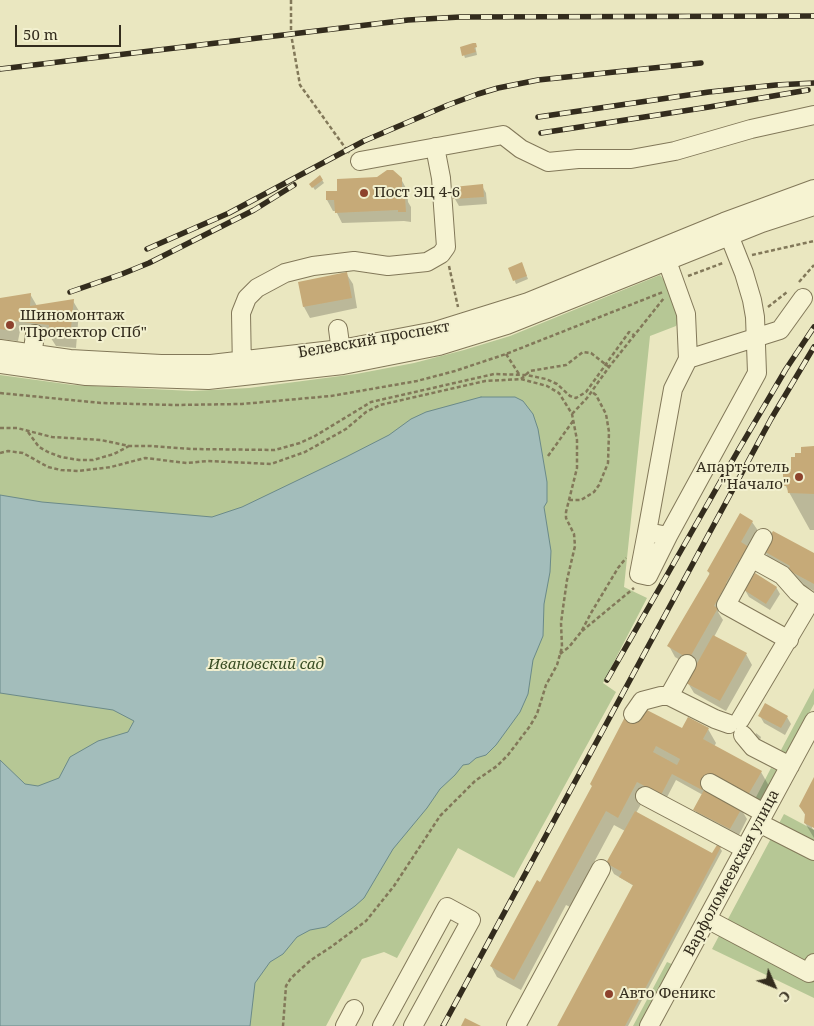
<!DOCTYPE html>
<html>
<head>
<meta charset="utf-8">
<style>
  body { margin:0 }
  #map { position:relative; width:814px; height:1026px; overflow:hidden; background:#eae7c0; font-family:"Noto Serif",serif }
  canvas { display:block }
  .north { position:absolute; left:749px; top:961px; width:50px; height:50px; -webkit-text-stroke:4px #f2f0cf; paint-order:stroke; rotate:134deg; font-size:14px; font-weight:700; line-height:20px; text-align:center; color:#332c1d }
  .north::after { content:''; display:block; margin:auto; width:18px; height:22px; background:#332c1d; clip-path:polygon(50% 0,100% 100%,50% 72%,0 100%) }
  .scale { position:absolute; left:15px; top:25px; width:106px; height:22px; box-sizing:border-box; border:2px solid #332c1d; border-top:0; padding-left:6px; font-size:15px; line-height:18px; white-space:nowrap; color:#332c1d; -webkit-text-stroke:4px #f2f0cf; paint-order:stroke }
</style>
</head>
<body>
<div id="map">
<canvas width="814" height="1026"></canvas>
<div class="north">С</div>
<div class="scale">50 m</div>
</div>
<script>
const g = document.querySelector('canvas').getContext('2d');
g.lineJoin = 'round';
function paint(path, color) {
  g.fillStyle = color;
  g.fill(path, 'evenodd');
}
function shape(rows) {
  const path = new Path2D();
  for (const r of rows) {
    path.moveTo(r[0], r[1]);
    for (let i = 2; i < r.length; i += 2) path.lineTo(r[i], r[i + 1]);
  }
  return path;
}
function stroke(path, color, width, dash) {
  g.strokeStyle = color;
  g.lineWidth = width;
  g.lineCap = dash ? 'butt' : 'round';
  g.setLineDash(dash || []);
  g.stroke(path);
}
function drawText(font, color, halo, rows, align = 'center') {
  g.font = font + ' "Noto Serif",serif';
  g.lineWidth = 4;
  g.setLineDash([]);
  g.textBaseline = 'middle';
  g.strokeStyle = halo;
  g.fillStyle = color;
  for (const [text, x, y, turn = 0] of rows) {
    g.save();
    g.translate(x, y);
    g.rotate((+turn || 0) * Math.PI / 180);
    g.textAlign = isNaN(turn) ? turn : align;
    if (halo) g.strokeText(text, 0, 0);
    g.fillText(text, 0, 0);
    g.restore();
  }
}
const green = shape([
  [660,275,668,285,679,313,678,322,676,326,650,336,624,587,647,598,603,683,616,692,514,878,458,848,397,958,384,952,362,959,326,1026,0,1026,0,375,73,385,192,391,249,388,356,374,414,363,464,350,510,336],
  [814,688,814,704,787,754,781,750],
  [771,768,778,771,760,804,754,801],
  [784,814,814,830,814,998,712,949],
  [667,962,674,965,641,1026,633,1026]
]);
const water = shape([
  [481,397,515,397,523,401,533,414,538,429,547,482,547,502,544,507,551,551,550,572,544,604,543,636,533,660,528,694,520,712,496,745,486,755,476,758,469,764,463,765,455,775,440,789,427,808,393,849,364,898,355,906,326,927,310,930,297,937,283,954,270,962,255,983,250,1026,0,1026,0,760,25,784,38,786,59,778,70,757,98,741,128,732,134,721,113,710,0,693,0,495,42,502,212,517,242,507,346,457,389,435,411,419,426,412,481,397]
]);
const shadow = shape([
  [475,45,477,55,465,58,464,55],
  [320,177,324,183,315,190,311,184],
  [401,179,407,190,408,202,411,207,411,222,404,221,342,223,336,211,333,211,327,200,339,192],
  [482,186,486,193,487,204,459,206,455,199,454,188],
  [523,267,528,279,516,284,510,268],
  [346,273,353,284,357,308,310,318,304,307,299,283],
  [30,294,37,306,73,301,79,311,76,348,56,346,49,335,20,331,18,341,0,339,0,299],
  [814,448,814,530,810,530,785,485,796,458],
  [752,522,759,532,730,591,718,612,723,620,714,637,746,654,752,665,726,711,694,693,688,683,695,669,675,657,669,646,710,575,708,571],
  [764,550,814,555,814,591,796,581,770,561],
  [776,587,780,594,770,610,749,597,745,590],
  [760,716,787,717,791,724,785,735,764,723],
  [708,729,716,743,714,747,761,772,769,786,757,809,741,809,747,819,737,839,701,820,695,810,703,795,676,780,665,801,648,792,636,813,713,855,720,848,722,851,628,1026,558,1026,634,886,614,874,608,863,625,831,614,825,570,907,566,905,521,990,497,977,491,966,541,884,593,788,591,784,682,730],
  [756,733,761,737,759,743,754,738],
  [814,781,814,827,812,826,812,828,814,830,814,838,805,823,807,818,800,806]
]);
const building = shape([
  [473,43,476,43,477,47,474,48,476,52,462,56,460,47],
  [387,170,393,170,402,178,402,195,405,195,406,212,398,212,398,210,335,213,334,200,326,200,326,191,337,191,337,179,377,177],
  [320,175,323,180,312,188,309,184],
  [483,184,484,197,453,199,453,187],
  [522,262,527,276,513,281,508,268],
  [347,272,352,298,303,307,298,282],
  [31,293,30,306,74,299,70,338,48,335,49,325,14,321,12,331,0,329,0,298],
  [814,446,814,494,788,493,787,486,783,486,783,469,791,469,791,457,795,457,795,453,801,453,801,447],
  [740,513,753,521,741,542,752,549,743,565,738,562,726,583,727,583,714,606,718,608,689,659,667,646,710,573,707,571],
  [773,531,814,553,814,584,788,570,790,566,762,550],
  [755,573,777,587,766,604,744,590],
  [713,635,747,653,720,701,686,683],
  [765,703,788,716,781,728,758,716],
  [643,708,682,728,688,717,709,728,703,739,762,771,748,795,711,775,702,790,672,774,661,795,637,782,618,818,606,811,514,980,490,966,537,880,540,882,592,786,590,784,626,715],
  [656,746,680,759,677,765,653,752],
  [814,777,814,828,804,823,805,814,799,806],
  [705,788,742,808,730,829,693,810],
  [635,811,712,853,717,845,721,847,625,1026,557,1026,633,885,619,877,622,872,606,863],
  [465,1018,481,1026,461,1026]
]);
const path = shape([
  [291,0,291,34,300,85,349,153],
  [752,255,814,241],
  [449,266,458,307],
  [688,276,723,263],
  [799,282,814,265],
  [768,307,787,292],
  [506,354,519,374],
  [521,379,530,371,566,365,583,352,591,353,609,367],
  [0,393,101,403,173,405,242,404,331,396,417,381,455,371,506,354,663,292],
  [572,414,587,398,609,367,664,298],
  [0,428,17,428,52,437,101,440,129,446,151,446,192,449,275,450,300,443,315,436,371,402,494,374,526,375,546,379,557,384,570,396,576,398,586,392,629,332,634,335],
  [28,432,39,447,48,452,61,457,79,460,93,460,114,454,129,446],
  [0,453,8,451,23,453,48,467,61,470,78,471,111,467,145,458,187,463,208,461,271,464,305,452,346,429,366,412,380,405,485,381,504,380,521,379,547,386,559,393,572,414,577,440,577,468,566,512,566,518,574,534,575,546,567,580,563,608,561,623,562,647,557,665,546,685,537,714,530,726,508,755,497,766,475,781,440,816,394,886,366,921,331,947,311,960,291,978,286,986,283,1026],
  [548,456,573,421],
  [569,500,581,500,594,492,599,485,608,463,609,432,606,414,596,395,592,392],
  [582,631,634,588],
  [560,654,569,647,581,632,591,613,618,568,626,558]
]);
const minor = shape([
  [360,161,503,135,521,149,548,162,578,159,631,159,675,151,751,129,814,115],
  [667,261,686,314,688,359,673,389,647,532,668,536,757,373,755,317,752,300,744,273,725,225],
  [338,329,342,359],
  [0,349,70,359,161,364,211,364,341,349,435,331,528,302,724,222,814,189],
  [688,359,780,330,803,298],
  [0,364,86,376,208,380,343,365,439,346,507,325,762,223,814,206],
  [31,366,35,334],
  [242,371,241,313,247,298,257,288,285,273,313,266,354,261,388,266,427,262,441,254,446,247,441,178,435,147],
  [647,532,639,574,648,576,668,536],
  [763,538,726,605,789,640],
  [753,559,782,575,797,592,814,604],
  [669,696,687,664],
  [633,714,642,701,661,696,669,696,715,719,729,724],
  [740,720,810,602],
  [743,735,753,747,790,766],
  [710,783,764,813],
  [645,796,745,849],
  [759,823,814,851],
  [707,919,809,973,814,963],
  [345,1026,354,1009],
  [382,1026,447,907,471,920,413,1026],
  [516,1026,601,869],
  [649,1026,814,721]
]);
const rail = shape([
  [0,69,408,20,460,17,814,16],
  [538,117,709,92,776,85,814,83],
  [541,133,709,107,808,90],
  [147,249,229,213,364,141,448,105,478,94,498,88,538,80,701,63],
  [70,292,122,274,149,263,254,210,294,185],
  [607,680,739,449,786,369,814,327],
  [443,1026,771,419,814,347]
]);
const markers = [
  [364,193,5,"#8d422d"],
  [10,325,5,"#8d422d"],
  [799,477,5,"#8d422d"],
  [609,994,5,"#8d422d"]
];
const poiNames = [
  ["Пост ЭЦ 4-6",374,193],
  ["Шиномонтаж",20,316],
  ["\"Протектор СПб\"",20,333],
  ["Апарт-отель",789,468,"right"],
  ["\"Начало\"",789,485,"right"],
  ["Авто Феникс",619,994]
];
const streetNames = [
  ["Белевский проспект",374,340,-10],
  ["Варфоломеевская улица",732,873,-62]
];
const parkNames = [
  ["Ивановский сад",266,665]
];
paint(green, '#b6c795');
paint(water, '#a3bdbb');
stroke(water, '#6b8a89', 1);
paint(shadow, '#0003');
paint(building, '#c6aa78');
stroke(minor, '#827859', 20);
stroke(path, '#827859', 2.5, [4, 2.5]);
stroke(minor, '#f6f3d2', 18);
stroke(rail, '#332c1d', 5.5);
stroke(rail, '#f2f0cf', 4, [11]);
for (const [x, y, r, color] of markers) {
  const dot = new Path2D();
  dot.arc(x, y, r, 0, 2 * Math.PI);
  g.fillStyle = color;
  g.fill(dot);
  stroke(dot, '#f2f0cf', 2);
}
drawText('15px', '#332c1d', '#f2f0cf', poiNames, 'left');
drawText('15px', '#332c1d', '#f2f0cf', streetNames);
drawText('italic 15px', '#3a4e25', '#f2f0cf', parkNames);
</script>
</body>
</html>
